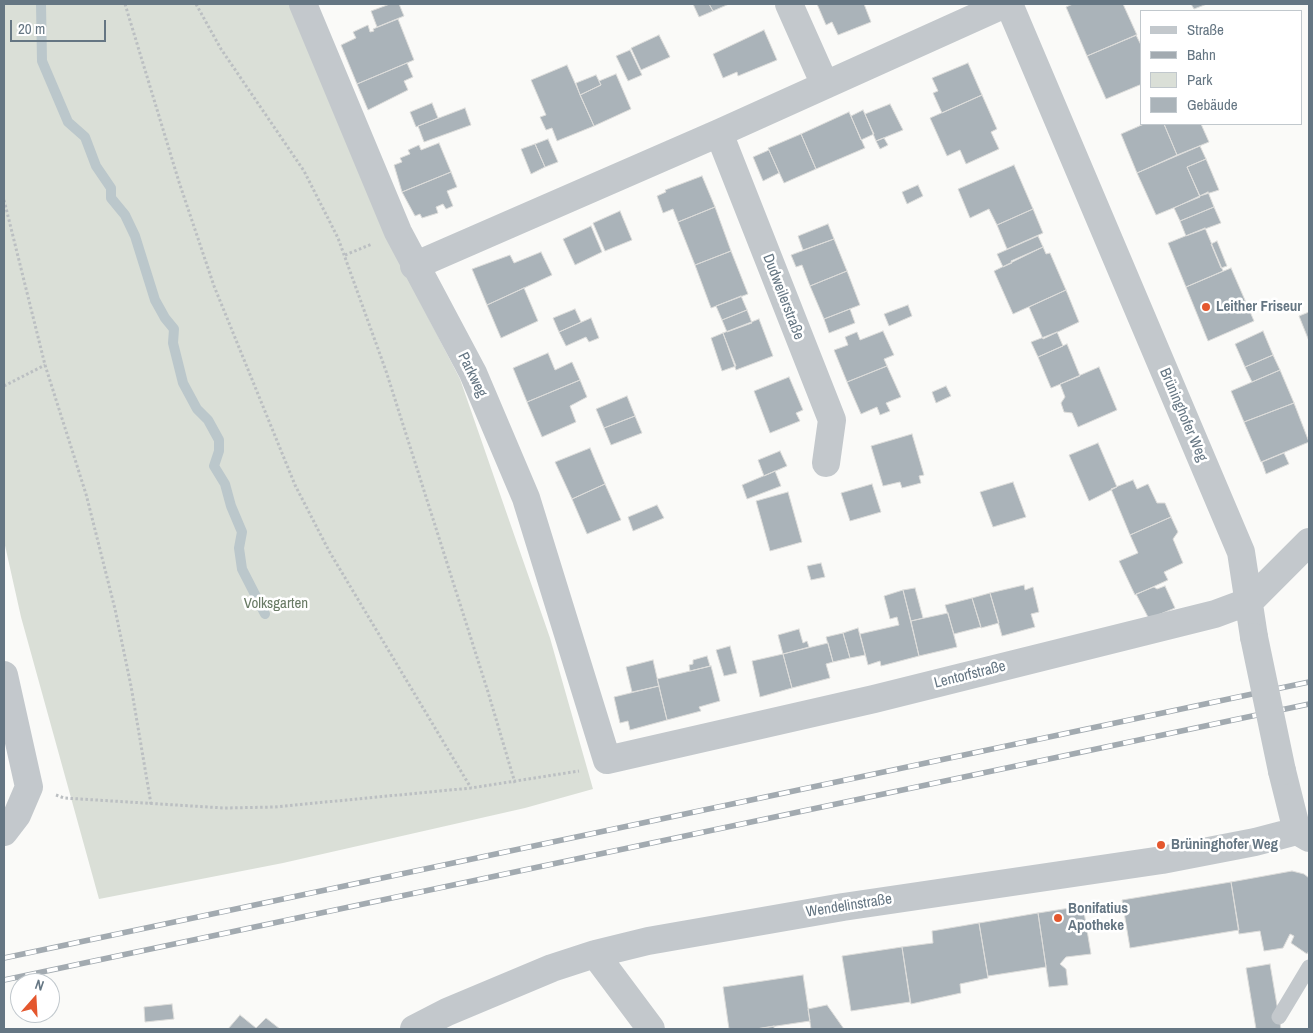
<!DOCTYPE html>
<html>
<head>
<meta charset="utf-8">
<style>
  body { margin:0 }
  #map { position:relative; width:1313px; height:1033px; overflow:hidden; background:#fafaf8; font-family:"Archivo Narrow",sans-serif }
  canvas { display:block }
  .frame { position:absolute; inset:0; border:5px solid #657683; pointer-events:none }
  .legend { position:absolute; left:1140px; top:10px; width:162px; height:115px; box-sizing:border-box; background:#fff; border:1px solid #c1c8cd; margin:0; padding:6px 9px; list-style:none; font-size:15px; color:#657683 }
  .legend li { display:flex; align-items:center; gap:10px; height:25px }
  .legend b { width:25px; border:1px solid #c1c8cd }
  .north { position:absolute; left:10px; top:973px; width:50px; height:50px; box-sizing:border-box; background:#fff; border:1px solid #c1c8cd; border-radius:50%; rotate:19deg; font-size:14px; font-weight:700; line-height:20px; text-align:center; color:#657683 }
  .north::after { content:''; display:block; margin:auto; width:18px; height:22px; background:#e4572e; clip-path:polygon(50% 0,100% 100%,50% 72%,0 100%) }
  .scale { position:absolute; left:10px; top:20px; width:96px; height:22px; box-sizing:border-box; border:2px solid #657683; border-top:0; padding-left:6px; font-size:15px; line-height:18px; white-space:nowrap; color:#657683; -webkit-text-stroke:4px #fff; paint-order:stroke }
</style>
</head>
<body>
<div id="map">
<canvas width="1313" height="1033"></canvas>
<div class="frame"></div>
<ul class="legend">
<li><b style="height:6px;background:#c3c8cc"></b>Straße</li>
<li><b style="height:6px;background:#a2aab0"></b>Bahn</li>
<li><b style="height:14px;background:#dadfd7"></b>Park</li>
<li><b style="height:14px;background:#aab3b9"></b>Gebäude</li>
</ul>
<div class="north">N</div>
<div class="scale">20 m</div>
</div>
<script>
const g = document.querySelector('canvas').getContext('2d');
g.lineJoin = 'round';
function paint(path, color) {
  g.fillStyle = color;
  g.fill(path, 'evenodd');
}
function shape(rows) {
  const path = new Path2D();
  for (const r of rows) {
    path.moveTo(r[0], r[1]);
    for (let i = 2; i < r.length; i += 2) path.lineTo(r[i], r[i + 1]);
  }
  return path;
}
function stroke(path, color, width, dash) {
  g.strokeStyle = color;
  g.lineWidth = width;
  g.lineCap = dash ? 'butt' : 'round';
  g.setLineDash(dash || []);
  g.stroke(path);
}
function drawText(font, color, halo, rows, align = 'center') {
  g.font = font + ' "Archivo Narrow",sans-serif';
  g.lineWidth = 5;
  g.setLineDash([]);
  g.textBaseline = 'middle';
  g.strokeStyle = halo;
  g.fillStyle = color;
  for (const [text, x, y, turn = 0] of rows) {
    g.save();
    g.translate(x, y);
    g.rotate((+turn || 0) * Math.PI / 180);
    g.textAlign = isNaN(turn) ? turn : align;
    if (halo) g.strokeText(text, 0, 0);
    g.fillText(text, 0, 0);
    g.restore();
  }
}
const green = shape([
  [4,4,290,4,402,267,460,379,550,638,593,789,525,808,283,863,99,899,21,617,4,541]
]);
const stream = shape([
  [41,4,42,61,68,122,85,137,96,166,111,188,111,198,125,215,135,236,155,300,165,318,174,329,173,343,183,383,197,409,208,420,219,440,219,451,214,466,225,484,231,506,242,532,239,548,242,569,265,614]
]);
const building = shape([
  [390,4,399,4,404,16,377,27,371,11,390,4],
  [693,4,709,4,713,11,699,17,693,4],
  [709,4,729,4,713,11,709,4],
  [817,4,864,4,871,22,838,35,832,22,826,25,817,4],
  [1073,4,1123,4,1137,35,1087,56,1066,7,1073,4],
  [1191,4,1207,4,1194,9,1191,4],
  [398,19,414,60,357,84,341,45,356,38,353,32,368,25,370,32,374,31,373,29,398,19],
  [764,30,777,60,738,76,737,72,723,78,713,54,764,30],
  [659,35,670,57,641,70,631,48,659,35],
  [1136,35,1142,47,1142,84,1106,99,1087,56,1136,35],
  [630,50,642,75,628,81,616,56,630,50],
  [407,63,413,77,404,81,408,90,368,110,357,84,407,63],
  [968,63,982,95,942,113,933,93,938,91,932,78,968,63],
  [567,65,594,126,557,141,552,128,546,130,540,117,546,115,531,80,567,65],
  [616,74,631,109,594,126,580,95,601,85,599,81,616,74],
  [596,75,601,85,580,95,576,83,596,75],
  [982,95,997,129,991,132,999,149,966,164,960,150,947,156,930,118,982,95],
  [432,103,438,118,416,127,410,112,432,103],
  [890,104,903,130,876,141,865,114,890,104],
  [465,108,471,125,424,142,418,126,465,108],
  [863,110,874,134,861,140,851,116,863,110],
  [849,112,865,148,816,169,801,134,849,112],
  [1144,124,1164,124,1177,155,1137,173,1121,134,1144,124],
  [1164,124,1201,124,1209,142,1177,155,1164,124],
  [801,134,816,169,784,183,768,148,801,134],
  [884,138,888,145,880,149,876,141,884,138],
  [548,139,558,162,545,167,535,144,548,139],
  [439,143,451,172,402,192,394,165,402,162,400,158,410,154,408,150,419,145,421,150,439,143],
  [535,144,545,167,531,174,521,149,535,144],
  [1200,146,1206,159,1187,167,1200,197,1156,215,1137,173,1200,146],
  [769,150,779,173,763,181,753,157,769,150],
  [1206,159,1219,190,1200,196,1187,167,1206,159],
  [1014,165,1033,209,997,225,989,209,970,218,958,189,1014,165],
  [451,172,457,187,447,191,453,206,446,209,443,204,436,207,438,213,422,218,420,214,415,216,402,192,451,172],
  [702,176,715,207,678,222,673,209,663,213,657,196,666,192,665,190,702,176],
  [918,185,923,196,907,204,902,192,918,185],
  [1208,192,1214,207,1180,221,1174,208,1208,192],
  [715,207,731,251,695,265,678,222,715,207],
  [1214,207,1221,223,1186,236,1180,221,1214,207],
  [1033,209,1043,233,1007,249,997,225,1033,209],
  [620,211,632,240,605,251,593,223,620,211],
  [828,224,834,239,803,250,798,236,828,224],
  [591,226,602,252,575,265,563,239,591,226],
  [1205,228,1223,271,1186,287,1168,243,1205,228],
  [1038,236,1043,247,1011,261,1012,263,1003,267,997,254,1038,236],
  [834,239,847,271,810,286,802,265,796,267,791,255,834,239],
  [1217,241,1227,266,1221,268,1211,244,1217,241],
  [1043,247,1046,254,1050,253,1066,290,1013,314,994,271,1043,247],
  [731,251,748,294,711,308,695,265,731,251],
  [541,252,552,275,487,305,472,269,510,255,514,263,541,252],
  [1231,268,1254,321,1208,341,1186,287,1231,268],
  [847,271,860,305,824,319,810,286,847,271],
  [524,288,538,321,501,338,487,305,524,288],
  [1066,290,1079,322,1043,339,1029,307,1066,290],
  [741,296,747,310,722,320,716,306,741,296],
  [908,305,912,316,889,326,884,314,908,305],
  [575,309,581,322,559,332,553,318,575,309],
  [850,309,855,323,829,333,824,319,850,309],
  [747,310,752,323,727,332,722,320,747,310],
  [1309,312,1309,341,1299,316,1309,312],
  [591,318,599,338,589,342,586,337,566,346,559,332,591,318],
  [759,319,773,356,736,370,723,333,759,319],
  [883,331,894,355,884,359,887,366,847,382,834,350,848,345,845,337,857,332,860,340,883,331],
  [1263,331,1273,355,1245,367,1235,344,1263,331],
  [1057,332,1063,346,1038,357,1031,342,1057,332],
  [723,333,736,366,722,371,711,338,723,333],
  [1067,344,1080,376,1051,388,1038,357,1067,344],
  [548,353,555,370,572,362,580,380,527,402,513,368,548,353],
  [1273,355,1280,370,1252,382,1245,367,1273,355],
  [887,366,901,397,886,403,890,411,880,415,877,407,861,414,847,382,887,366],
  [1099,367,1117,410,1078,427,1072,413,1064,412,1061,403,1065,397,1060,384,1099,367],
  [1280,370,1294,403,1244,422,1231,391,1280,370],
  [789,377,803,410,796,413,800,421,770,433,754,391,789,377],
  [580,380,587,397,570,406,576,422,542,437,527,402,580,380],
  [946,386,951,396,936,403,932,392,946,386],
  [627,396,635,416,604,428,596,409,627,396],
  [1294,403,1309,442,1261,462,1244,422,1294,403],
  [635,416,642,433,611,445,604,428,635,416],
  [912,434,924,475,919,476,921,483,902,488,900,482,883,486,871,446,912,434],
  [1098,443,1117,487,1089,501,1069,455,1098,443],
  [590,448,605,484,572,499,555,462,590,448],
  [780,451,787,466,764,476,758,460,780,451],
  [1284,453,1289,464,1266,474,1262,462,1284,453],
  [775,471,781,486,747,499,742,485,775,471],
  [1133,480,1137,489,1148,484,1157,503,1165,503,1171,517,1130,535,1111,489,1133,480],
  [1013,482,1026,517,993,527,980,492,1013,482],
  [605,484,621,520,587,534,572,499,605,484],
  [872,484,881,512,850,521,841,493,872,484],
  [788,492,802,542,770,551,756,501,788,492],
  [657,505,664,518,633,531,628,517,657,505],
  [1171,517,1178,532,1173,539,1183,563,1164,572,1168,580,1135,595,1119,561,1138,553,1130,535,1171,517],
  [821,563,825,577,811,580,807,566,821,563],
  [1024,585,1025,590,1033,587,1039,612,1031,614,1035,627,1002,636,990,593,1024,585],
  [1165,586,1175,608,1153,617,1148,617,1136,594,1154,587,1157,589,1165,586],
  [915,588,923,618,911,621,903,590,915,588],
  [903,590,919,656,881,666,880,661,868,665,860,634,899,625,897,617,890,619,884,596,903,590],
  [990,593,999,623,981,628,972,598,990,593],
  [972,598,981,627,954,634,945,605,972,598],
  [948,613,957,647,919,656,911,621,948,613],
  [858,628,865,655,850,658,843,633,858,628],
  [799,629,803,643,807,641,809,647,783,654,778,635,799,629],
  [843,633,850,658,833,662,826,637,843,633],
  [828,643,833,662,826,664,830,678,792,688,783,654,828,643],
  [730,646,737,673,724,676,716,650,730,646],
  [783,654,792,688,760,697,752,661,783,654],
  [707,656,710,666,690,671,689,665,693,664,693,660,707,656],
  [653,660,659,686,632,692,626,667,653,660],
  [711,666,720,701,699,707,701,711,667,720,657,679,711,666],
  [659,686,667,720,630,730,628,721,620,723,614,697,659,686],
  [1292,871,1304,874,1309,878,1309,951,1307,954,1291,943,1294,936,1290,934,1283,948,1264,951,1260,931,1239,934,1231,882,1292,871],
  [1231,882,1239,930,1130,948,1122,900,1231,882],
  [1083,906,1091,954,1066,957,1060,964,1066,969,1068,985,1049,987,1038,913,1083,906],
  [1038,913,1046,967,988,976,979,923,1038,913],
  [979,923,988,978,960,984,961,993,911,1004,902,947,933,943,932,931,979,923],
  [902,947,910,1002,851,1011,842,956,902,947],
  [1270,964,1281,1029,1256,1029,1246,968,1270,964],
  [803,975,810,1021,756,1029,729,1029,723,987,803,975],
  [172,1004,174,1019,145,1022,144,1007,172,1004],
  [827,1005,844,1029,811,1029,808,1009,827,1005],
  [240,1015,256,1028,266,1018,280,1029,228,1029,240,1015],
  [774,1026,774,1029,756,1029,774,1026]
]);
const path = shape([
  [125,4,179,182,214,286,295,485,329,551,471,788],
  [196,4,221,49,304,171,338,238,386,371,488,692,515,783],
  [4,200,45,365,86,494,115,609,131,686,151,804],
  [345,255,372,244],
  [4,386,45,365],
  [56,795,64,798,224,808,274,807,471,788,579,771]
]);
const lane = shape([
  [1279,1017,1309,967]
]);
const street = shape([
  [303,4,398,232,473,373,526,498,607,760,874,699,1215,614,1250,601,1309,542],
  [789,4,825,85],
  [1009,4,1241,552,1254,637],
  [719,133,832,420,826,463],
  [414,266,719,133,1005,4],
  [4,675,29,787,17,815,4,832],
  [1282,771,1297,831,1309,838],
  [595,954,651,1029],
  [414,1029,447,1012,552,968,595,954,648,941,843,907,1162,860,1255,842,1297,831]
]);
const rail = shape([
  [4,958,1309,682],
  [4,980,1309,704]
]);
const streetBridge = shape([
  [1254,637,1282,771]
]);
const markers = [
  [1206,307,5,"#e4572e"],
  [1161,845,5,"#e4572e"],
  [1058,918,5,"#e4572e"]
];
const streetNames = [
  ["Dudweilerstraße",783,297,69],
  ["Parkweg",472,375,64],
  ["Brüninghofer Weg",1183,415,67],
  ["Lentorfstraße",970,675,-14],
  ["Wendelinstraße",849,906,-9]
];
const poiNames = [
  ["Leither Friseur",1216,307],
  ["Brüninghofer Weg",1171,845],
  ["Bonifatius",1068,909],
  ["Apotheke",1068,926]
];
const parkNames = [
  ["Volksgarten",276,604]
];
paint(green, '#dadfd7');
stroke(stream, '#bbc7cb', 10);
paint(building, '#aab3b9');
stroke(building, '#dcdcda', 1);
stroke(path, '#bbbfc2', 3, [2.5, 2.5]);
stroke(lane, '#c3c8cc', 15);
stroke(street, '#c3c8cc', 28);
stroke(rail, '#a2aab0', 5.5);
stroke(rail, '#fff', 4, [11]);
stroke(streetBridge, '#c3c8cc', 28);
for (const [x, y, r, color] of markers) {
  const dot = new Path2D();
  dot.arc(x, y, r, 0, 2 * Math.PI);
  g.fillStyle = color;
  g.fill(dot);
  stroke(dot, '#fff', 2);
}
drawText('15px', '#657683', '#fff', streetNames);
drawText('bold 15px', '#657683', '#fff', poiNames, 'left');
drawText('15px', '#687a64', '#fff', parkNames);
</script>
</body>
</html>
